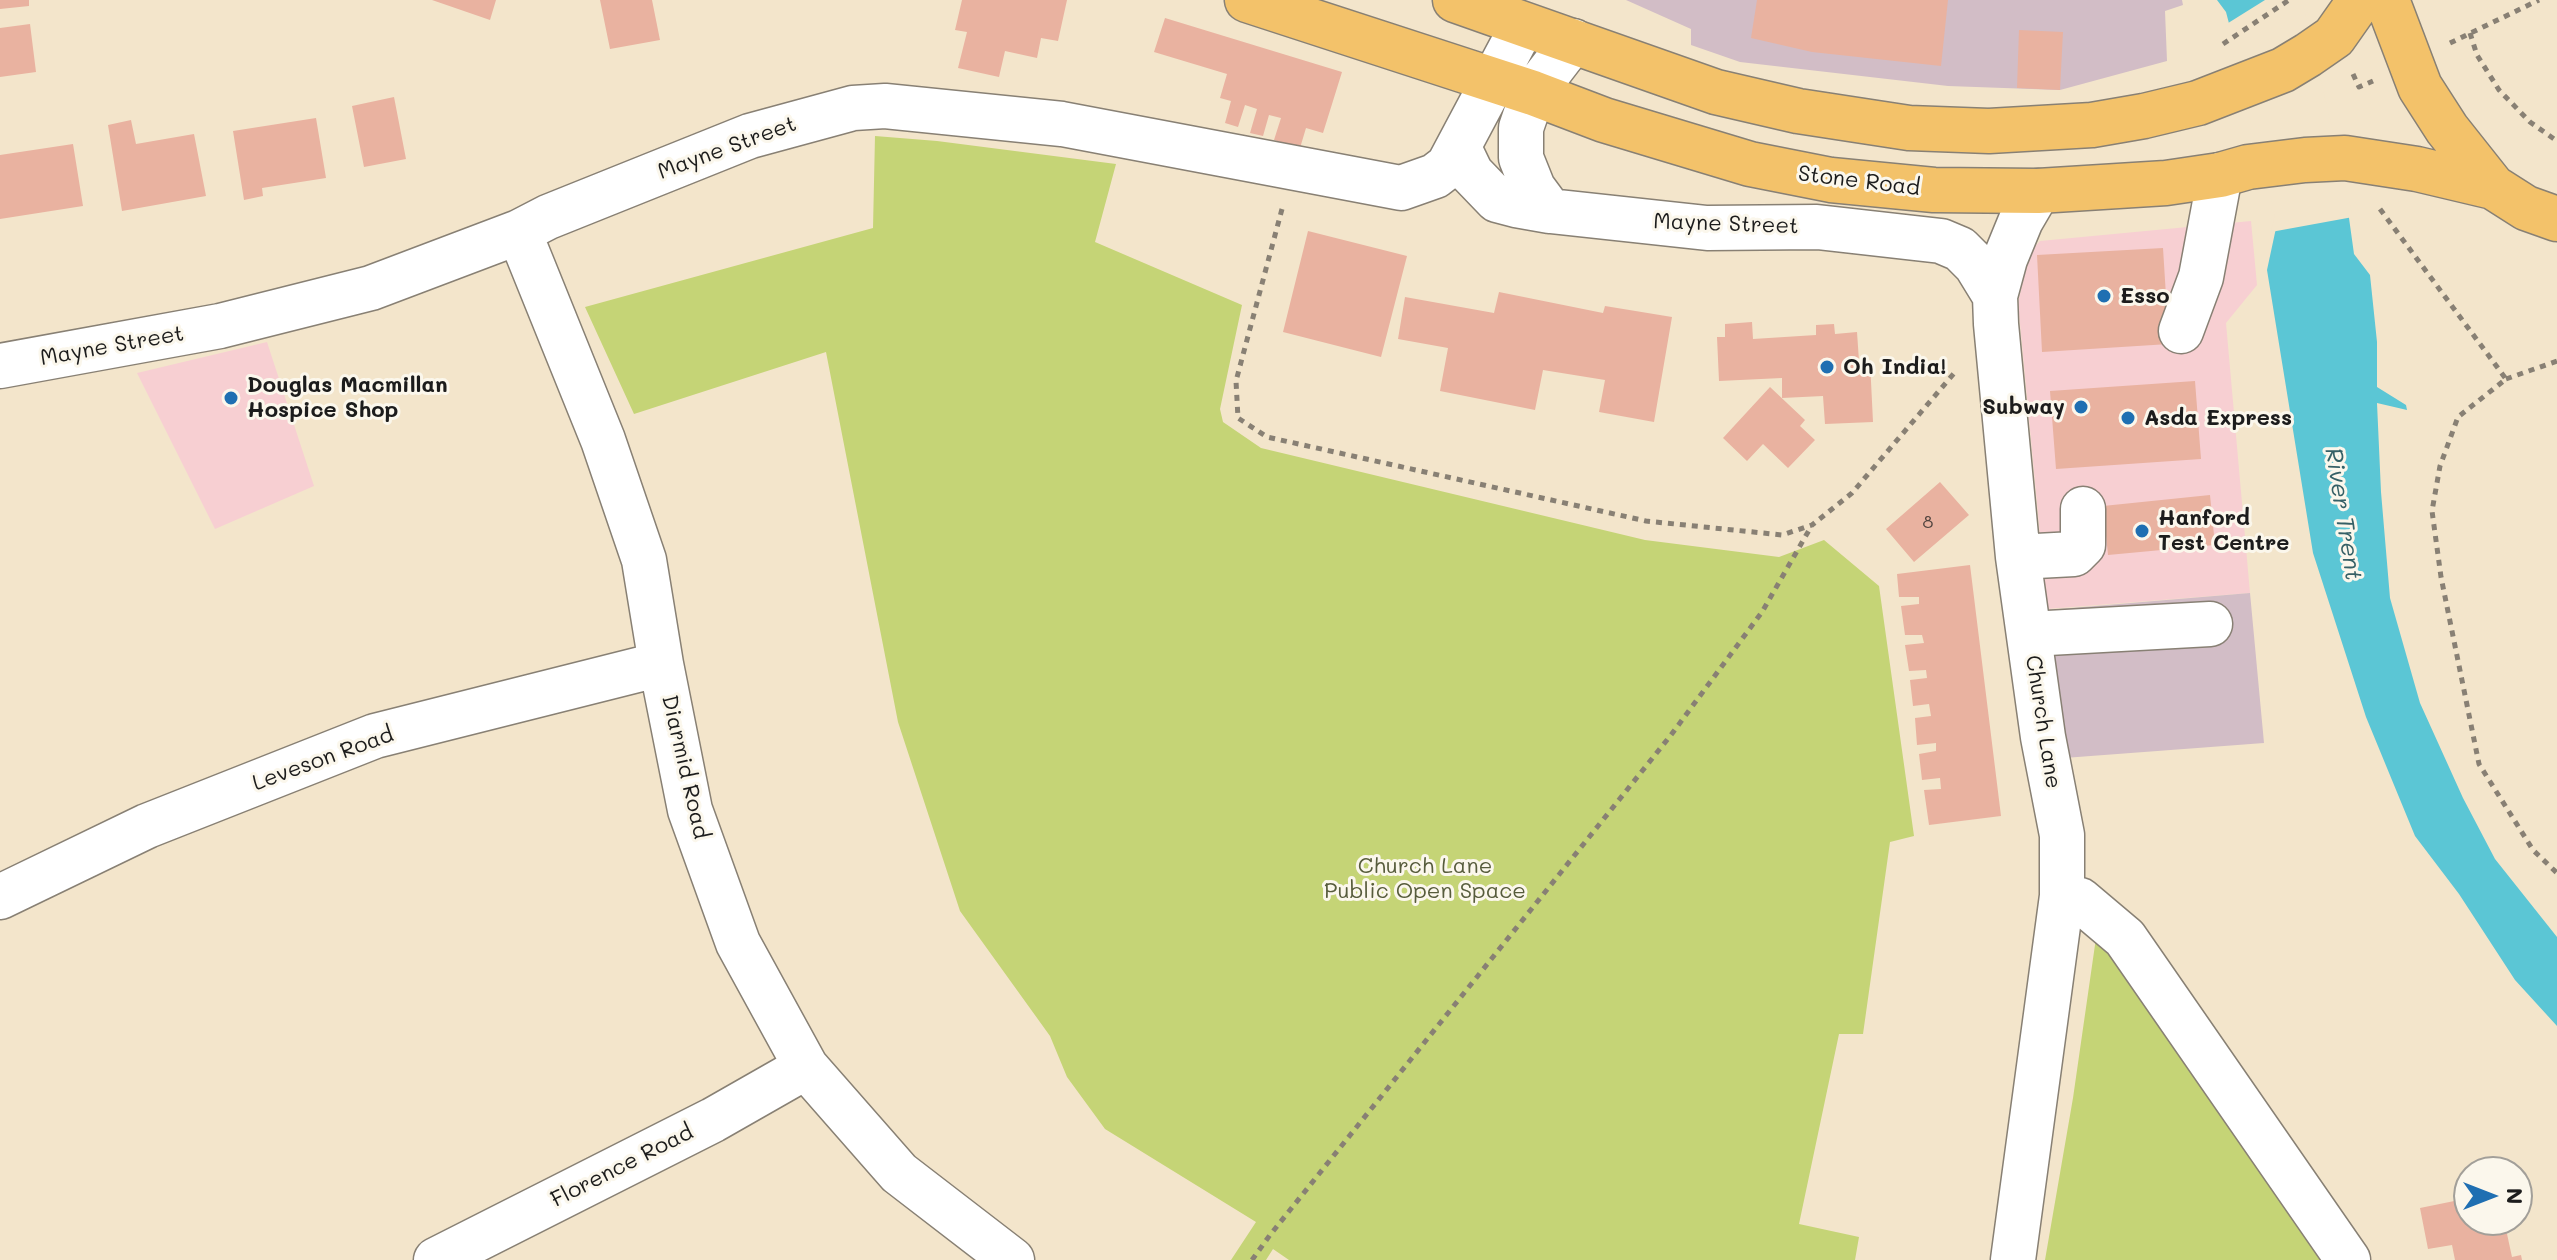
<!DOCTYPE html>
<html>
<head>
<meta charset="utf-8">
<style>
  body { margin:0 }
  #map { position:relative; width:2557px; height:1260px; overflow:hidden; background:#f3e5cb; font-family:Mali,sans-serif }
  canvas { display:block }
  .north { position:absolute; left:2453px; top:1156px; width:80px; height:80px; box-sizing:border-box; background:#fbf7ec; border:2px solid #a29f99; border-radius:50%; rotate:90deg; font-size:22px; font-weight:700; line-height:32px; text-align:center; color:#1c1c1c }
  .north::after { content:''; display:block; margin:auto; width:28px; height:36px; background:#1f6fb2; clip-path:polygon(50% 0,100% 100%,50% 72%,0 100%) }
</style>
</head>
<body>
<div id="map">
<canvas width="2557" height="1260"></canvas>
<div class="north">N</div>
</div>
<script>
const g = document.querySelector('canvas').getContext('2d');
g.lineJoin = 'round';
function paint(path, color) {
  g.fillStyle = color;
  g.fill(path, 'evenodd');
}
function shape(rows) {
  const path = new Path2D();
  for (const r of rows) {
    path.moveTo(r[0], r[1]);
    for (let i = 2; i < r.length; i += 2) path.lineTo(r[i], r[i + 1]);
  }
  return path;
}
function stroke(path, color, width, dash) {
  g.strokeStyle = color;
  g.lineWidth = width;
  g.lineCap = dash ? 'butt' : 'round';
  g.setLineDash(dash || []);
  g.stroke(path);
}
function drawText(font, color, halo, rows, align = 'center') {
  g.font = font + ' Mali,sans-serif';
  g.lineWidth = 6;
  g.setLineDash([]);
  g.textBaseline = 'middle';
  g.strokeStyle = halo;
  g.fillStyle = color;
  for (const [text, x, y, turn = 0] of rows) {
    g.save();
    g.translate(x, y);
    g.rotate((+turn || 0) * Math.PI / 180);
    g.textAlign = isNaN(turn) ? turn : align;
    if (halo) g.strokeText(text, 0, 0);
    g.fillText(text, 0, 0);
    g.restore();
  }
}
const built = shape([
  [2251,221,2257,285,2226,323,2250,593,2047,609,2018,303,2029,253,2040,241],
  [267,342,314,486,215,529,137,373]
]);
const industrial = shape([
  [1626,0,2182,0,2183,5,2165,11,2167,61,2060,90,1948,86,1740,62,1691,45,1691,29],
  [2250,593,2264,743,2064,758,2047,610]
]);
const green = shape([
  [875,136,937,141,1116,164,1095,242,1242,305,1220,409,1223,422,1261,448,1645,540,1779,557,1824,540,1879,586,1914,836,1890,842,1863,1034,1839,1034,1799,1224,1859,1237,1855,1260,1289,1260,1273,1249,1266,1260,1231,1260,1256,1222,1105,1129,1067,1077,1050,1036,960,911,898,722,826,352,634,414,585,307,873,228],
  [2097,931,2333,1260,2045,1260,2073,1098]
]);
const water = shape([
  [2217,0,2298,0,2349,218,2354,254,2370,275,2377,342,2377,387,2406,405,2407,410,2377,403,2381,492,2390,598,2420,703,2463,798,2495,859,2557,937,2557,1026,2515,980,2459,894,2415,836,2366,717,2313,553,2267,270,2279,214,2226,12]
]);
const pier = shape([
  [2265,0,2302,0,2353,217,2271,232,2275,214,2225,25]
]);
const building = shape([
  [0,0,29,0,29,6,0,9],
  [432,0,496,0,490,20],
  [600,0,652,0,660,40,610,49],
  [962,0,1067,0,1058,41,1041,38,1037,58,1005,51,999,77,958,68,967,32,955,30],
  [1757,0,1948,0,1941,66,1812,52,1751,38],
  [1165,18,1342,72,1323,133,1306,128,1300,148,1274,140,1281,118,1269,115,1263,136,1250,133,1257,109,1245,105,1238,127,1225,123,1231,101,1220,98,1227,74,1154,52],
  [30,24,36,72,0,77,0,28],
  [2019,30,2063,32,2060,90,2017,88],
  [394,97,406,159,364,167,352,106],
  [316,118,326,178,262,188,263,196,244,200,233,131],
  [131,120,136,144,194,134,206,196,122,211,108,125],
  [73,144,83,206,0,219,0,155],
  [1308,231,1407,256,1381,357,1283,332],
  [2163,248,2169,344,2042,352,2037,255],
  [1499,292,1603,313,1605,306,1672,317,1654,422,1599,412,1605,380,1543,370,1535,410,1440,391,1448,348,1398,339,1405,297,1494,313],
  [1752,322,1753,339,1816,335,1816,325,1834,324,1835,334,1857,332,1859,361,1870,361,1873,422,1825,424,1823,396,1782,398,1782,378,1719,381,1717,337,1725,337,1725,324],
  [2195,381,2201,459,2056,469,2050,391],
  [1770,387,1805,420,1800,426,1815,440,1788,468,1763,444,1747,461,1723,438],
  [1940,482,1969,515,1914,562,1886,529],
  [2210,495,2215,545,2108,555,2103,506],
  [1970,565,2001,816,1929,825,1924,790,1941,789,1940,778,1922,780,1919,754,1936,751,1936,743,1917,745,1915,718,1931,716,1929,704,1913,706,1910,680,1927,678,1926,670,1909,671,1905,645,1924,643,1922,635,1905,635,1901,606,1919,604,1919,597,1899,597,1897,574],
  [2469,1198,2469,1220,2504,1220,2512,1257,2521,1255,2522,1260,2455,1260,2452,1245,2428,1249,2420,1208]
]);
const path = shape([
  [2470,33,2477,55,2499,90,2530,122,2557,141],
  [2450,43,2539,0],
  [2223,44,2289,0],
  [2353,74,2359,87,2373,81],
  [1282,209,1236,381,1238,418,1267,437,1646,521,1782,535,1812,525,1852,493,1956,371],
  [2380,209,2506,379,2458,417,2440,466,2432,511,2441,577,2479,764,2533,850,2557,873],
  [2506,379,2557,361],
  [1252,1260,1270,1235,1671,735,1762,612,1812,525]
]);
const minor = shape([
  [1459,148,1471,173,1497,200,1516,205,1550,211,1707,228,1817,227,1941,241,1960,249,1976,265,1995,296],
  [1550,211,1533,188,1521,158,1521,128,1533,93,1573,41],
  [519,232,603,440,644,560,661,664,690,810,738,943,806,1067,899,1173,1012,1260],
  [2181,331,2201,277,2220,175],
  [0,366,220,326,371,288,519,232,548,217,750,136,853,108,885,106,1062,124,1401,188,1435,176,1448,166,1523,25],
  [2018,557,2074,554,2083,545,2083,509],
  [2030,634,2210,624],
  [2062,896,2080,900,2125,938,2348,1260],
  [0,897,147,826,375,736,661,664],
  [436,1260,713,1120,806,1067],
  [2013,1260,2062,896,2062,835,2043,737,2018,557,1996,324,1995,296,2005,259,2021,220,2038,191]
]);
const highway = shape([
  [1247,0,1533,93,1604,120,1750,164,1831,180,1934,190,2038,191,2166,183,2220,175,2248,167,2305,160,2345,158,2417,169,2493,187],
  [1455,0,1716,92,1798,111,1909,128,1989,131,2092,125,2144,116,2198,103,2283,70,2308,55,2334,37,2360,0],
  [2387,0,2420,87,2447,129,2493,187,2526,208,2557,219]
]);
const markers = [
  [2104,296,8,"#1f6fb2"],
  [1827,367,8,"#1f6fb2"],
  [231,398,8,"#1f6fb2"],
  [2081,407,8,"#1f6fb2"],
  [2128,418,8,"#1f6fb2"],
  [2142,531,8,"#1f6fb2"]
];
const numberNames = [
  ["8",1928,522]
];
const streetNames = [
  ["Mayne Street",727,148,-20],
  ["Stone Road",1859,181,7],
  ["Mayne Street",1726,224,2],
  ["Mayne Street",112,346,-10],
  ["Church Lane",2043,722,81],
  ["Leveson Road",323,759,-20],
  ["Diarmid Road",685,767,77],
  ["Florence Road",622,1166,-27]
];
const poiNames = [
  ["Esso",2120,296],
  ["Oh India!",1843,367],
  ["Douglas Macmillan",247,385],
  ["Hospice Shop",247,410],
  ["Subway",2065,407,"right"],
  ["Asda Express",2144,418],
  ["Hanford",2158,518],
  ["Test Centre",2158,543]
];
const parkNames = [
  ["Church Lane",1425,866],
  ["Public Open Space",1425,891]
];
const waterNames = [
  ["River Trent",2343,514,81]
];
paint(built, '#f7cfd2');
paint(industrial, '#d2bdc6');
paint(green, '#c5d476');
paint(water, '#5bc6d5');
paint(pier, '#f3e5cb');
paint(building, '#e9b2a0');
stroke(minor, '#888074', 47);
stroke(highway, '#888074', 47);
stroke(path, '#888074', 5, [6, 6]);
stroke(minor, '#fff', 44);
stroke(highway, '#f3c26a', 44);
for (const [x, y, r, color] of markers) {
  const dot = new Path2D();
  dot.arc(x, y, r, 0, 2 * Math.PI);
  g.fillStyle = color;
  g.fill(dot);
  stroke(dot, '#fbf7ec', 3);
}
drawText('18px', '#4f423d', null, numberNames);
drawText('22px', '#1c1c1c', '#fbf7ec', streetNames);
drawText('bold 22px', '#1c1c1c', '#fbf7ec', poiNames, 'left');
drawText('22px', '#575c3c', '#fbf7ec', parkNames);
drawText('italic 24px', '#356066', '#fbf7ec', waterNames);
</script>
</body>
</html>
